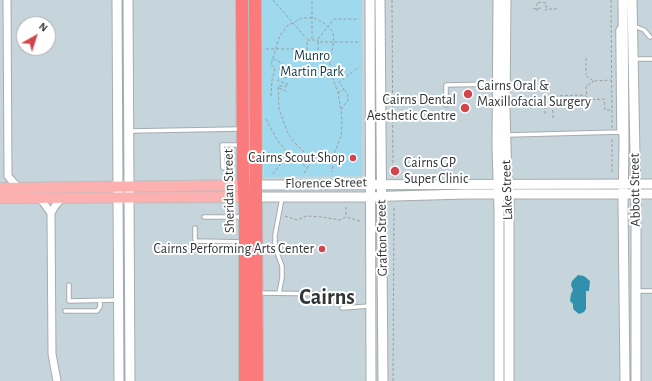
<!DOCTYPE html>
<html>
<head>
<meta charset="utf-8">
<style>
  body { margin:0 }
  #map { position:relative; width:652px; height:381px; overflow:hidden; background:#dae1e4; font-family:"Alegreya Sans",sans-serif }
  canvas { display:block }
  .north { position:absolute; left:16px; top:16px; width:40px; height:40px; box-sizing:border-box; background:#fff; border:1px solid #adaeaf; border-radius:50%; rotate:39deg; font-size:11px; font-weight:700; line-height:16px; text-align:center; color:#323536 }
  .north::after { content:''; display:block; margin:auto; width:14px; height:18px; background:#d4444d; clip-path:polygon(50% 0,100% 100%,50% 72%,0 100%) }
</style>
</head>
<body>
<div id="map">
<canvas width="652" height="381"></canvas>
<div class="north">N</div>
</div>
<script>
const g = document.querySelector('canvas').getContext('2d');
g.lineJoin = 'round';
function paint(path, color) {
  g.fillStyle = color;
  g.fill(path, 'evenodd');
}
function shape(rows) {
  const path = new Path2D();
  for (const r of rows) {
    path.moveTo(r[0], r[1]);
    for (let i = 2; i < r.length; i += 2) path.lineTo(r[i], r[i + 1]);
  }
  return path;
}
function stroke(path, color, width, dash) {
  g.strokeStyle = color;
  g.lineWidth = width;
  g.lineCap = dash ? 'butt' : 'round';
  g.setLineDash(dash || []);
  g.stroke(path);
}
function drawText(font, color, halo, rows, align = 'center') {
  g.font = font + ' "Alegreya Sans",sans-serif';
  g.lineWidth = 4;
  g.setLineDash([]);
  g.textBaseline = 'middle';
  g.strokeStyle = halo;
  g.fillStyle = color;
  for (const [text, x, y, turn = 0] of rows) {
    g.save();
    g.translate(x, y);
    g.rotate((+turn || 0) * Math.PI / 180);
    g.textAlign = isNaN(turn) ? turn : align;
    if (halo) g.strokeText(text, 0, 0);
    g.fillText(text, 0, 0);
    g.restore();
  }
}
const built = shape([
  [0,0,652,0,652,381,0,381],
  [24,24,48,24,48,48,24,48]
]);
const green = shape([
  [262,0,362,0,362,176,264,177]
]);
const water = shape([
  [578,275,584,276,590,281,589,291,586,291,586,309,584,312,579,314,574,310,573,308,573,304,570,301,571,294,573,290,571,285,572,281]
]);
const path = shape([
  [273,0,307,39],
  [392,0,393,177],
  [611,0,612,128],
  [533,9,541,8],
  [537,11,537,2,546,3,546,9],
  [546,11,546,9,558,9],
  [312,39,312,0],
  [318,39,334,19,359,19],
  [318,42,318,53,307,53,307,40,318,40,318,42,359,42],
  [266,49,306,49],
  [586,58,586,75],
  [273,59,282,63,279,70,295,76,295,78,279,77,278,81,288,84,288,86,278,86,279,109,287,131,293,141,312,160],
  [586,76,594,81,611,80],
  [279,88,286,91],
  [338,93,344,89,339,82,359,67],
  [271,96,272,80,275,68,271,65,278,41,281,34,288,25,293,23,302,18,314,18,324,23,333,32,334,42,330,59,330,70,338,93,341,110],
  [587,100,604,99,605,110,612,110],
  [588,109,586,86,594,81],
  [545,114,545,108,552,107],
  [553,118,552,96,586,95],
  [266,119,278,141,287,152,307,168],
  [330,163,333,164,332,172],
  [612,172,612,137],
  [304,173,315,157,319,160,329,162,333,156,341,137,342,122,341,110,348,100,348,95,344,89],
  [273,174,288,154],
  [346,207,346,216],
  [285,216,297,220,307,216,321,217,340,220,346,217,360,221],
  [393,381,394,206]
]);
const lane = shape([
  [634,26,644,30,650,37],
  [633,59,652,59],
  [446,105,446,85,497,84],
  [130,131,240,129],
  [621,134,619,130,618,30,621,26],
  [507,135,620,132],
  [223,168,222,145,240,145],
  [204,217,244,217],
  [195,228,195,239,196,241,244,242],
  [69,285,69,301,117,300],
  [637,291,652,291],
  [258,293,332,294],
  [279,293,282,278,282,266,275,247,275,235,282,198],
  [342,308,370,306],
  [65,311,97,311,100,307,100,300]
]);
const street = shape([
  [7,0,8,176,13,182,18,187],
  [40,198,51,213],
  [57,381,52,354,51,213,55,206,62,198]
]);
const secondary = shape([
  [117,0,119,381],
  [128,0,130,381],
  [370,0,371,381],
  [380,0,383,381],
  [498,0,497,146,499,210,499,381],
  [506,0,505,108,507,184,509,194,509,381],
  [623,0,624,143,623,205,625,381],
  [632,0,636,205,636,381],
  [256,185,652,184],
  [256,197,360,197,466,194,652,194]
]);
const primary = shape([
  [0,188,256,185],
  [0,198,252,197]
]);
const highway = shape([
  [242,0,243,175,245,208,245,381],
  [255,0,257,381]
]);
const markers = [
  [468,94,5,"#d4444d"],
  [465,108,5,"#d4444d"],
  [353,158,4,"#d4444d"],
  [395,171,5,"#d4444d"],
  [322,249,4,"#d4444d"]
];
const parkNames = [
  ["Munro",312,56],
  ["Martin Park",312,72]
];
const poiNames = [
  ["Cairns Oral &",477,86,"left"],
  ["Maxillofacial Surgery",477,102,"left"],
  ["Cairns Dental",456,100],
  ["Aesthetic Centre",456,116],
  ["Cairns Scout Shop",345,158],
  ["Cairns GP",404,163,"left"],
  ["Super Clinic",404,179,"left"],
  ["Cairns Performing Arts Center",314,249]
];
const streetNames = [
  ["Florence Street",326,183,-1],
  ["Lake Street",507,190,-92],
  ["Abbott Street",635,190,-91],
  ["Sheridan Street",229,191,-91],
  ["Grafton Street",382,238,-91]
];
const townNames = [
  ["Cairns",327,297]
];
paint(built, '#c6d5db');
paint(green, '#9ed9ed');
paint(water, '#3190ac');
stroke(lane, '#a5acaf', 5.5);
stroke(street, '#a5acaf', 9);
stroke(secondary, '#a5acaf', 11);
stroke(primary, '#bdbebf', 12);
stroke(highway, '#bdbebf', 14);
stroke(path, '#9aa0a2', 1, [3, 2]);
stroke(lane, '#fff', 3.5);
stroke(street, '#fff', 7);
stroke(secondary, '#fff', 9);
stroke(primary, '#fdb0b0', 10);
stroke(highway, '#fb7b7c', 12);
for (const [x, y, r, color] of markers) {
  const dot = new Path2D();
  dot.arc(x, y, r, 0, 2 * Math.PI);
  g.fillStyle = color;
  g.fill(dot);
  stroke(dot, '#fff', 1.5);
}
drawText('14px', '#0f3a46', '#fff', parkNames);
drawText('14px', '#323536', '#fff', poiNames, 'right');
drawText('14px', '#323536', '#fff', streetNames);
drawText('bold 22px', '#323536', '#fff', townNames);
</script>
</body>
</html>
